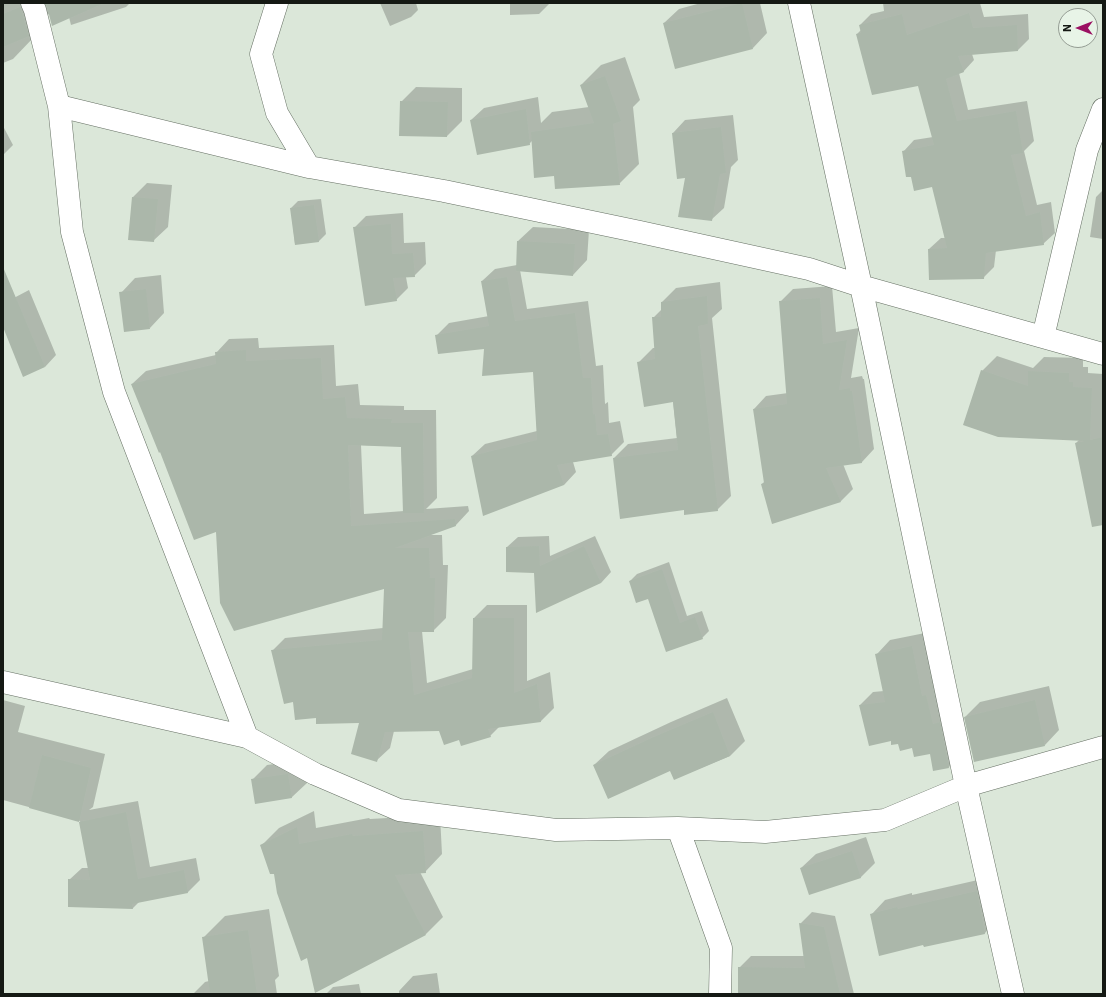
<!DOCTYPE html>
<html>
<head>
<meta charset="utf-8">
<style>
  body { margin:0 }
  #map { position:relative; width:1106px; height:997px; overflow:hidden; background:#dbe7d9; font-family:"IBM Plex Sans",sans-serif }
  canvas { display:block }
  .frame { position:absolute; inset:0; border:4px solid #151914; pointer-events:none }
  .north { position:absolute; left:1058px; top:8px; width:40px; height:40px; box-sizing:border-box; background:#e8f4e7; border:1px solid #949c93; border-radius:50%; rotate:270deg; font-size:11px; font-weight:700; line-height:16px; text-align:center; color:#151914 }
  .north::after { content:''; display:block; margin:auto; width:14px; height:18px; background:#9b1162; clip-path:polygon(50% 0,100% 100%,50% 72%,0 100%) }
</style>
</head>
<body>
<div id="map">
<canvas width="1106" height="997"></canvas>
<div class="frame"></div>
<div class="north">N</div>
</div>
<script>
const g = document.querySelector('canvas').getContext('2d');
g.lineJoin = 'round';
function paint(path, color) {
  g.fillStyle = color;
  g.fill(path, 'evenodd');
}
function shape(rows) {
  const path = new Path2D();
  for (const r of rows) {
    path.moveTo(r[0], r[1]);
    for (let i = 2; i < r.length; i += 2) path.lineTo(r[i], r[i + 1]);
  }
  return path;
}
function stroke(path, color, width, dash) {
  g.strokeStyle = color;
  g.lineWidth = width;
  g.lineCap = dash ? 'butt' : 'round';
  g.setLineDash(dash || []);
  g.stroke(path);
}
const shadow = shape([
  [3,3,130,3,126,7,71,25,69,17,50,13,32,31,34,37,13,59,3,63],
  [380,3,416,3,418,10,411,17,390,26],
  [510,3,550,3,539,14,510,15],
  [701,3,760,3,767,33,753,48,664,23,679,9],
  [883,3,980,3,984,17,1028,14,1029,39,1018,50,972,54,974,60,963,72,959,73,968,110,1027,101,1034,141,1024,151,1037,205,1051,202,1055,233,1043,244,996,250,994,267,983,278,929,249,941,238,945,238,933,186,912,176,903,152,914,140,933,137,919,84,857,34,861,30,860,25,871,14,884,11],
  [625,57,640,100,633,107,639,164,619,184,555,175,532,141,529,144,471,120,484,108,538,97,541,123,552,112,589,107,581,85,601,65],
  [416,87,462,88,462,121,447,136,401,135,401,102],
  [733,115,738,160,731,167,724,208,711,220,686,177,673,133,685,120],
  [3,126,13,145,3,155],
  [147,183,172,185,168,227,153,241,133,197],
  [1103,190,1103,239,1090,237,1096,197],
  [321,199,326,234,319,241,295,244,291,208,298,201],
  [403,213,404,243,425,242,426,264,414,276,406,277,408,288,396,300,354,228,366,216],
  [533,227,589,230,587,260,573,275,520,270,527,309,588,301,596,366,603,365,605,404,608,402,609,423,620,421,624,442,611,455,573,462,576,472,564,485,472,456,485,444,537,431,534,371,485,348,436,336,449,323,489,316,482,281,495,269,517,265,518,241],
  [161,275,164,313,150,328,121,293,135,278],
  [720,282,722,309,712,318,731,496,717,510,685,509,621,518,614,458,628,444,677,438,673,401,639,362,653,348,656,348,653,318,662,309,662,302,676,288],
  [832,286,836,332,859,328,851,378,862,376,863,379,864,379,874,449,862,462,843,464,853,489,841,501,772,522,762,484,765,481,754,409,766,396,788,393,780,302,793,289],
  [29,290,56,355,45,367,3,324,3,307,10,300],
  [258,338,259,348,334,345,336,386,358,384,360,405,404,406,404,410,436,410,437,498,426,509,468,506,469,511,456,525,428,535,442,535,443,565,448,565,446,618,433,631,422,631,427,683,473,669,474,618,487,605,527,605,527,681,550,672,554,708,541,721,499,727,490,736,460,739,440,730,394,731,390,748,376,761,361,722,317,717,294,701,272,651,285,638,383,628,385,588,217,530,160,451,132,384,146,371,216,355,216,353,229,339],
  [361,445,401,446,404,511,364,514],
  [997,356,1033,368,1044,357,1083,358,1083,367,1088,367,1088,373,1103,374,1103,508,1076,443,1080,439,982,371],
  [549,536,550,556,595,536,611,572,601,583,535,572,507,547,518,537],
  [669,562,687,616,702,611,709,631,702,638,667,651,649,598,630,581,637,574],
  [925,633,962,753,949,767,934,770,931,753,891,740,860,705,873,692,884,691,877,654,890,640],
  [1049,686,1059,730,1045,745,965,717,980,702],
  [727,698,745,741,730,756,674,779,671,770,594,765,609,751,671,722],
  [3,700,25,706,18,732,105,754,93,807,89,810,138,801,150,867,196,858,200,880,188,892,140,901,133,908,69,906,69,880,82,868,89,868,80,821,3,800],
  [303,760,307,783,292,797,256,803,252,780,267,765],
  [314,811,316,828,369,818,370,819,440,815,442,854,425,872,420,872,443,917,426,934,308,957,275,873,261,846,279,828],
  [866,837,875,863,860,878,801,868,816,854],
  [991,877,999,918,985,933,925,945,871,915,885,900,912,893,912,895],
  [269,909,279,976,275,980,277,994,193,994,205,982,209,981,203,938,225,916],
  [812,912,835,916,854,994,739,994,739,968,751,956,804,956,800,924],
  [437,973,440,994,399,994,399,991,413,976],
  [359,984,361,994,326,994,333,987]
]);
const building = shape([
  [46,3,104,3,52,26],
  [742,3,753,49,675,69,663,23],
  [20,7,29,36,3,47,3,14],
  [969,13,973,28,1017,25,1018,51,958,56,964,72,946,79,957,121,1016,111,1023,153,1011,155,1026,216,1040,212,1044,245,986,253,984,279,929,280,928,249,947,248,932,187,914,191,911,177,906,177,902,151,934,145,918,86,872,95,856,34,861,33,859,25,902,14,907,35],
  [605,76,621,121,613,124,620,185,555,189,554,176,534,178,531,132,594,123,580,85],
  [400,101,448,102,447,137,399,136],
  [526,109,530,145,477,155,470,120],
  [721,127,726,173,720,174,712,221,678,217,685,178,677,179,672,133],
  [132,197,158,199,154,242,128,240],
  [314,205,319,242,295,245,290,208],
  [391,224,392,254,413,253,415,277,393,278,397,301,365,306,353,227],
  [517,241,575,244,573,276,516,271],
  [3,267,45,367,23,377,3,327],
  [507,277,515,321,575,313,583,378,591,378,593,415,595,414,597,435,608,434,612,456,557,465,564,485,483,516,471,456,537,440,533,372,482,376,484,349,438,354,435,335,489,326,481,281],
  [146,289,150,329,124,332,119,292],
  [707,296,708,324,698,326,718,511,684,515,684,510,620,519,613,458,678,450,673,402,644,407,637,362,655,359,652,317,661,317,661,302],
  [820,298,823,344,847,340,839,390,850,388,850,391,852,391,862,463,826,468,841,502,772,524,761,484,764,483,753,409,787,404,779,301],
  [246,350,246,361,321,358,323,399,345,397,347,418,392,419,391,423,423,423,424,513,403,513,401,447,348,445,351,526,455,519,456,526,395,548,429,548,430,578,435,578,434,632,408,632,414,695,472,678,473,618,514,618,514,693,537,684,541,722,488,729,491,737,461,746,459,740,444,745,439,731,385,732,377,762,351,754,359,723,316,724,316,718,295,720,293,702,284,704,271,650,382,640,384,589,234,631,220,603,216,532,194,540,160,452,159,453,131,384,216,364,215,352],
  [981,370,1028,386,1028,371,1069,373,1069,382,1073,382,1073,387,1092,388,1090,440,1103,437,1103,525,1092,527,1075,443,1085,441,998,437,963,425],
  [539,546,540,566,584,546,601,583,536,613,534,573,506,572,506,547],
  [662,569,680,623,695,617,703,639,666,652,648,599,636,603,629,581],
  [912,646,922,696,926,695,933,724,940,722,949,768,933,771,930,754,914,757,912,748,900,751,898,744,891,745,891,741,869,746,859,705,885,702,875,654],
  [1035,700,1045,746,974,762,964,717],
  [713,712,730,756,674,780,670,771,608,799,593,765,656,736],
  [42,755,91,768,79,822,29,808],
  [288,774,292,798,255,804,251,779],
  [126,812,138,879,184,870,188,893,132,904,133,909,68,907,68,879,90,880,79,822],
  [297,827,299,844,352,834,353,836,423,831,426,873,395,875,426,935,315,993,307,958,301,961,277,893,274,874,270,874,260,845],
  [852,851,861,878,809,895,800,868],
  [977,891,985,934,924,947,923,945,879,956,870,914,897,907,898,909],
  [799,923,824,927,840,994,738,994,738,967,805,968],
  [248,930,257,994,210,994,202,937]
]);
const minor = shape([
  [32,3,35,10,59,106,72,232,114,392,247,737],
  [277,3,261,54,277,113,309,167],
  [799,3,861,286,966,786,1013,994],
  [59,106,309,167,444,191,640,232,809,269,861,286,1103,354],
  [1043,337,1087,150,1103,109],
  [3,682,247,737,315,774,399,810,556,830,678,828,765,832,885,820,966,786,1103,747],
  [678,828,721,948,720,994]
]);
paint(shadow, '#0003');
paint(building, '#abb7aa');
stroke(minor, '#667064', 23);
stroke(minor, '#fff', 22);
</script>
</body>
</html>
